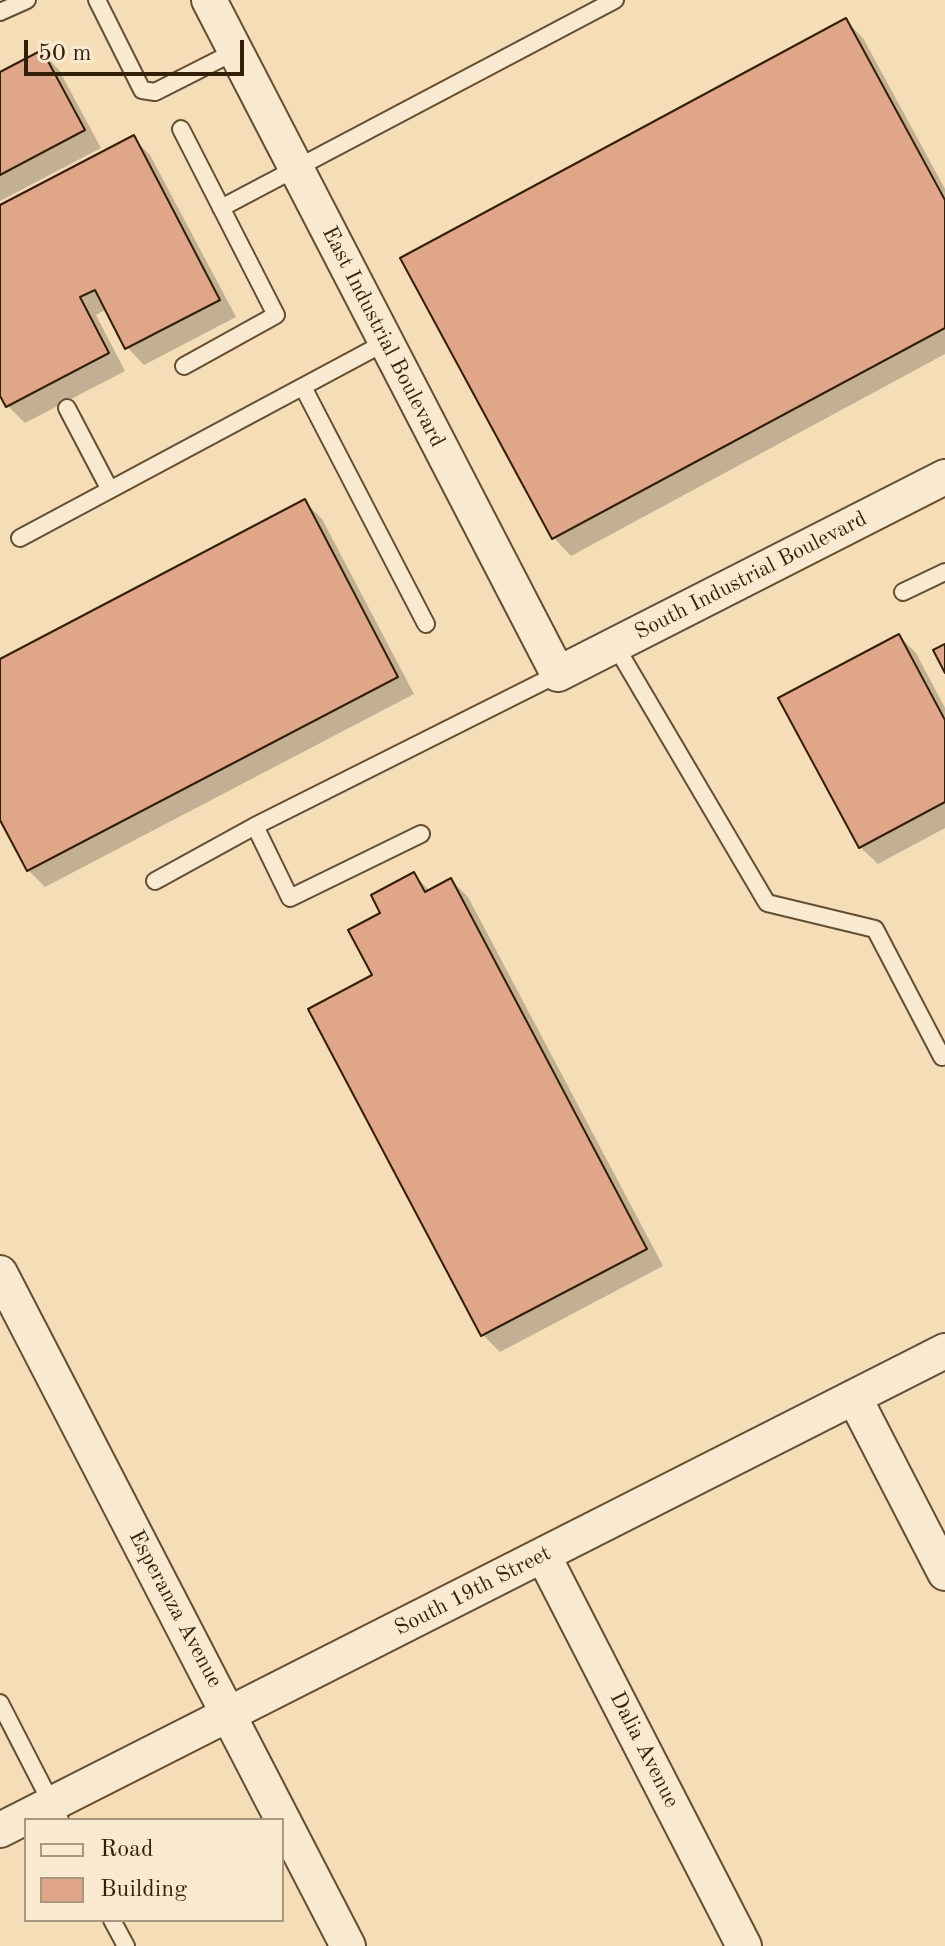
<!DOCTYPE html>
<html>
<head>
<meta charset="utf-8">
<style>
  body { margin:0 }
  #map { position:relative; width:945px; height:1946px; overflow:hidden; background:#f4ddb7; font-family:"Old Standard TT",serif }
  canvas { display:block }
  .legend { position:absolute; left:24px; top:1818px; width:260px; height:104px; box-sizing:border-box; background:#f8e9d0; border:2px solid #a99880; margin:0; padding:10px 14px; list-style:none; font-size:24px; color:#331e08 }
  .legend li { display:flex; align-items:center; gap:16px; height:40px }
  .legend b { width:40px; border:2px solid #a99880 }
  .scale { position:absolute; left:24px; top:40px; width:220px; height:36px; box-sizing:border-box; border:4px solid #331e08; border-top:0; padding-left:10px; font-size:24px; line-height:28px; white-space:nowrap; color:#331e08; -webkit-text-stroke:6px #f8e9d0; paint-order:stroke }
</style>
</head>
<body>
<div id="map">
<canvas width="945" height="1946"></canvas>
<ul class="legend">
<li><b style="height:10px;background:#f8e9d0"></b>Road</li>
<li><b style="height:22px;background:#e0a689"></b>Building</li>
</ul>
<div class="scale">50 m</div>
</div>
<script>
const g = document.querySelector('canvas').getContext('2d');
g.lineJoin = 'round';
function paint(path, color) {
  g.fillStyle = color;
  g.fill(path, 'evenodd');
}
function shape(rows) {
  const path = new Path2D();
  for (const r of rows) {
    path.moveTo(r[0], r[1]);
    for (let i = 2; i < r.length; i += 2) path.lineTo(r[i], r[i + 1]);
  }
  return path;
}
function stroke(path, color, width, dash) {
  g.strokeStyle = color;
  g.lineWidth = width;
  g.lineCap = dash ? 'butt' : 'round';
  g.setLineDash(dash || []);
  g.stroke(path);
}
function drawText(font, color, halo, rows, align = 'center') {
  g.font = font + ' "Old Standard TT",serif';
  g.lineWidth = 6;
  g.setLineDash([]);
  g.textBaseline = 'middle';
  g.strokeStyle = halo;
  g.fillStyle = color;
  for (const [text, x, y, turn = 0] of rows) {
    g.save();
    g.translate(x, y);
    g.rotate((+turn || 0) * Math.PI / 180);
    g.textAlign = isNaN(turn) ? turn : align;
    if (halo) g.strokeText(text, 0, 0);
    g.fillText(text, 0, 0);
    g.restore();
  }
}
const shadow = shape([
  [846,21,863,38,945,189,945,354,571,556,554,538,403,259],
  [42,52,59,70,101,148,0,201,0,74],
  [133,138,150,155,236,317,144,365,127,347,107,309,96,315,125,371,25,423,8,406,0,391,0,207],
  [305,502,322,519,414,694,45,887,28,870,0,816,0,661],
  [899,636,916,653,945,708,945,828,878,864,860,847],
  [414,875,430,891,451,880,468,897,663,1266,500,1352,483,1335,375,976,382,913]
]);
const building = shape([
  [846,18,945,200,945,328,552,539,400,258,846,18],
  [42,50,85,130,0,175,0,72,42,50],
  [134,135,220,300,125,349,95,290,80,297,109,353,6,407,0,396,0,205,134,135],
  [305,499,398,677,27,871,0,820,0,659,305,499],
  [899,634,945,720,945,802,859,848,778,698,899,634],
  [945,644,945,673,933,650,945,644],
  [414,872,425,892,451,878,647,1249,481,1336,308,1009,372,975,348,930,380,913,371,895,414,872]
]);
const lane = shape([
  [97,0,142,90,155,92,236,51],
  [0,12,27,0],
  [181,129,276,315,184,366],
  [221,208,615,0],
  [303,387,426,624],
  [67,408,110,490],
  [20,538,386,342],
  [903,592,945,572],
  [615,645,767,903,875,929,942,1057],
  [255,826,290,898,421,834],
  [155,881,255,826,558,674],
  [0,1703,60,1820],
  [112,1920,126,1946]
]);
const street = shape([
  [209,0,558,674,945,477],
  [0,1273,348,1946],
  [854,1397,945,1573],
  [543,1555,744,1946],
  [0,1830,945,1351]
]);
const streetNames = [
  ["East Industrial Boulevard",383,337,63],
  ["South Industrial Boulevard",751,576,-27],
  ["South 19th Street",473,1591,-27],
  ["Esperanza Avenue",175,1609,62],
  ["Dalia Avenue",644,1750,63]
];
paint(shadow, '#0003');
paint(building, '#e0a689');
stroke(building, '#331e08', 2);
stroke(lane, '#634e34', 20);
stroke(street, '#634e34', 38);
stroke(lane, '#f8e9d0', 16);
stroke(street, '#f8e9d0', 34);
drawText('22px', '#331e08', '#f8e9d0', streetNames);
</script>
</body>
</html>
